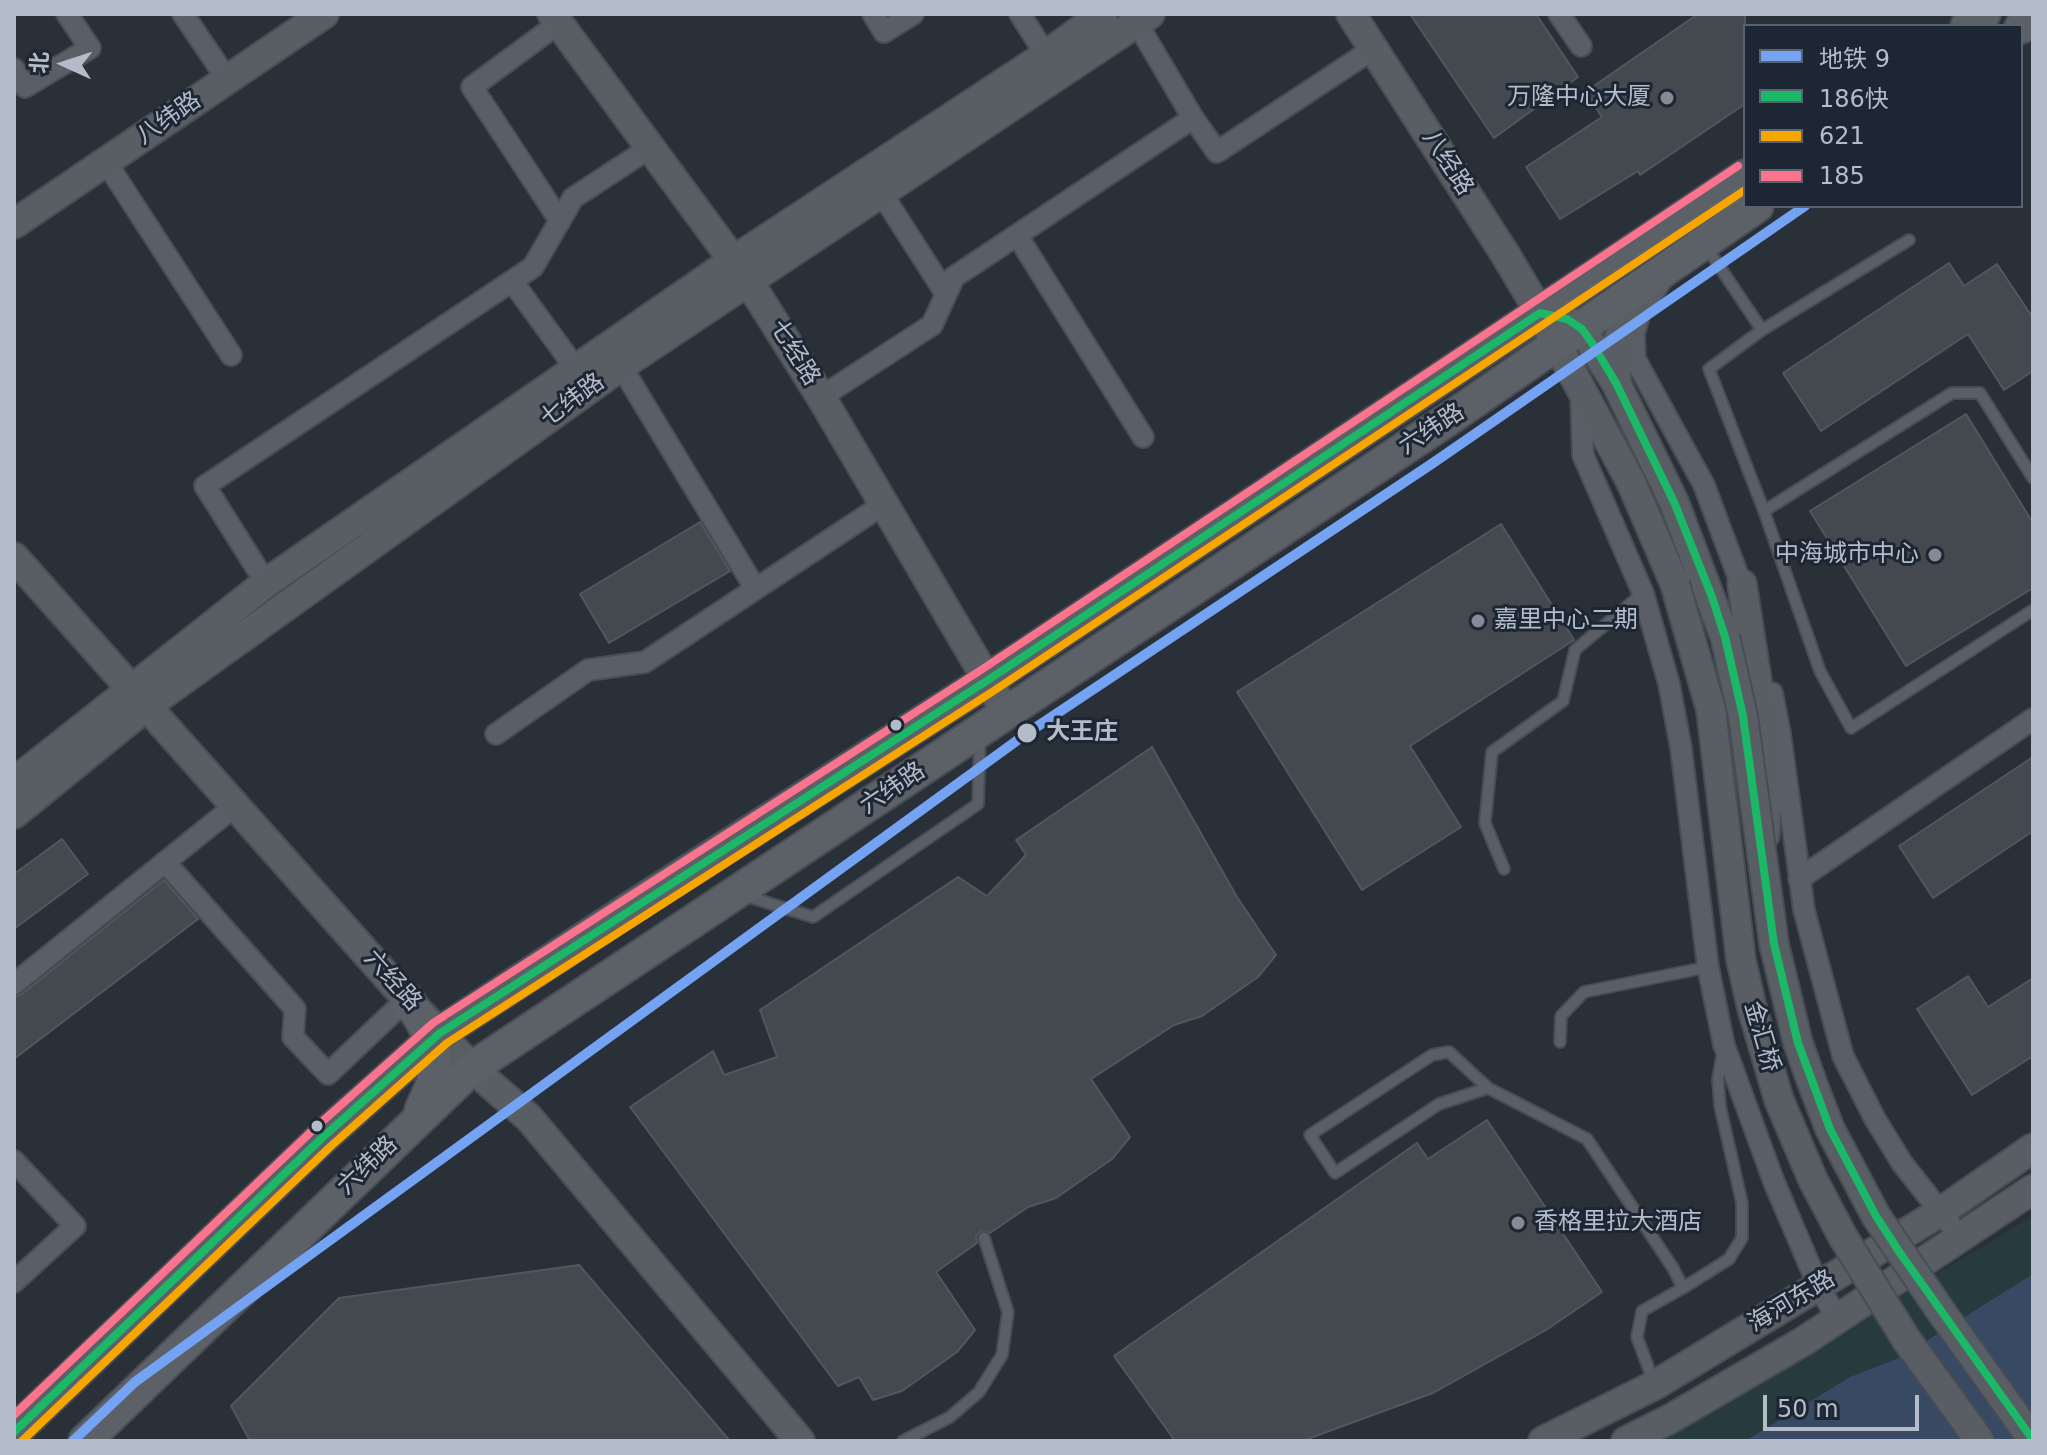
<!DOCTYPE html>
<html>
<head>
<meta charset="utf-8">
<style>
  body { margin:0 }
  #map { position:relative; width:2047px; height:1455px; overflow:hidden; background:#2a3038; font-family:"DejaVu Sans","Noto Sans SC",sans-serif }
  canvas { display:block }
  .frame { position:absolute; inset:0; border:16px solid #b4bcc9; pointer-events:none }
  .legend { position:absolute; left:1743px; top:24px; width:280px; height:184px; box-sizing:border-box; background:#1d2633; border:2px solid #59626f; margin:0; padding:10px 14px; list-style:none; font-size:24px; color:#b4bcc9 }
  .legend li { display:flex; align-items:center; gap:16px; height:40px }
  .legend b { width:40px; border:2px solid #59626f }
  .north { position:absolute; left:24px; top:24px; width:80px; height:80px; -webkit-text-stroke:6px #1d2633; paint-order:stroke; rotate:273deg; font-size:22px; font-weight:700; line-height:32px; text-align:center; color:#b4bcc9 }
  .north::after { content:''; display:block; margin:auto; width:28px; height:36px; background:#b4bcc9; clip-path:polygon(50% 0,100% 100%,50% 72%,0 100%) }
  .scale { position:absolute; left:1763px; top:1395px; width:156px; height:36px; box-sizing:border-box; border:4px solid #b4bcc9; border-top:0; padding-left:10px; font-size:24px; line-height:28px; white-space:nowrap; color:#b4bcc9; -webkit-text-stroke:6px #1d2633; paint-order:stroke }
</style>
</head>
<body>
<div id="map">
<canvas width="2047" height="1455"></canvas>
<div class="frame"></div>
<ul class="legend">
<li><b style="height:10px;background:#74a3f4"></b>地铁 9</li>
<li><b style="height:10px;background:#1ab867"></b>186快</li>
<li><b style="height:10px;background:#f7a600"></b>621</li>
<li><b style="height:10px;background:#fc738d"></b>185</li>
</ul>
<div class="north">北</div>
<div class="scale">50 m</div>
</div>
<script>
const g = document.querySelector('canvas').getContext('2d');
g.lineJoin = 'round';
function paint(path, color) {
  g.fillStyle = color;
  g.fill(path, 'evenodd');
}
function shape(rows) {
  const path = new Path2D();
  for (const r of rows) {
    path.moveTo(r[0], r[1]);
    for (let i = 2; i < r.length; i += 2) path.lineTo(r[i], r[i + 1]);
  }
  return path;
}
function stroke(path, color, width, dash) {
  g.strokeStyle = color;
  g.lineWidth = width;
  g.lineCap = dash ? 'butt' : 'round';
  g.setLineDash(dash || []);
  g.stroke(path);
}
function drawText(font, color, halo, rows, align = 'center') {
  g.font = font + ' "DejaVu Sans","Noto Sans SC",sans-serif';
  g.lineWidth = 6;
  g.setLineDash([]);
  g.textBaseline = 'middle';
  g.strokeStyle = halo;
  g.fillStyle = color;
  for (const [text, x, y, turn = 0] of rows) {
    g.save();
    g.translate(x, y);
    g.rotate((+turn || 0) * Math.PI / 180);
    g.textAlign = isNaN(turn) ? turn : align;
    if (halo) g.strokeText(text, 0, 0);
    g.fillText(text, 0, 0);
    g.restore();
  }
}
const green = shape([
  [2033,1216,2033,1441,1659,1441]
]);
const water = shape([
  [2033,1274,2033,1441,1745,1441,1850,1377,1899,1358]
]);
const building = shape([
  [1410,14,1536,14,1578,77,1494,138,1410,14],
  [1698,14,1745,14,1745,104,1640,175,1638,171,1560,219,1526,167,1602,117,1585,92,1698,14],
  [1949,263,1964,286,1997,264,2033,318,2033,371,2004,390,1968,334,1821,431,1783,373,1949,263],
  [1966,414,2033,523,2033,588,1906,666,1810,511,1966,414],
  [700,522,730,571,609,643,580,594,700,522],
  [1501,524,1574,640,1410,746,1461,827,1362,890,1237,692,1501,524],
  [1152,747,1237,897,1276,955,1258,977,1202,1016,1174,1025,1091,1079,1130,1137,1112,1159,1056,1198,1028,1207,990,1233,981,1231,976,1236,977,1243,936,1272,975,1330,957,1352,902,1391,873,1400,859,1377,838,1386,630,1107,713,1051,724,1075,777,1057,760,1010,958,877,987,896,1026,855,1016,840,1152,747],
  [2033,757,2033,831,1933,898,1899,846,2033,757],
  [62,839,88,874,14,929,14,874,62,839],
  [164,880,198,919,14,1059,14,997,22,994,164,880],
  [1968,976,1988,1007,2033,978,2033,1056,1972,1095,1917,1009,1968,976],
  [1487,1120,1602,1292,1546,1330,1433,1393,1302,1441,1175,1441,1114,1356,1417,1143,1428,1159,1487,1120],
  [579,1265,730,1441,250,1441,231,1406,339,1298,579,1265]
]);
const lane = shape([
  [1707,248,1762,330,1709,369,1764,511,1820,671,1851,728,2033,610],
  [1762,330,1909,240],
  [1764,511,1952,393,1980,393,2033,478],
  [1504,869,1485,823,1492,752,1563,701,1575,650,1643,593],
  [743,895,813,917,978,804,980,737],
  [1560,1042,1561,1016,1584,992,1708,967],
  [1488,1088,1439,1104,1335,1173,1310,1135,1432,1055,1449,1052,1488,1088,1587,1139,1673,1268,1683,1288,1642,1311,1637,1337,1654,1383],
  [1683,1288,1729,1259,1742,1238,1742,1203,1720,1106,1718,1079,1723,1051],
  [903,1441,950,1417,979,1392,1002,1355,1008,1312,984,1238]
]);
const street = shape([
  [183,14,227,79],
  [873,14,884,32,913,14],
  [1020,14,1046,55],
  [1559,14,1581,46],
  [559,23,472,87,560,221],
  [14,69,25,87,90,48,67,14],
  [1193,118,1217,152,1373,49],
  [106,162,231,355],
  [882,194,946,294],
  [1017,235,1143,437],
  [1663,278,1640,312,1634,334,1635,359,1704,485,1746,597],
  [512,281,576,369],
  [621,366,755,588],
  [1581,395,1583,455,1643,593,1669,684,1681,748,1708,967,1724,1045,1774,1182,1818,1285,1838,1320],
  [821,397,932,325,954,277,1193,118,1137,23],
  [266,583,205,486,533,267,573,198,651,147],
  [1772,693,1780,733,1804,910,1843,1056,1875,1119,1902,1163,1961,1238],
  [496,734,588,670,645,662,884,504],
  [165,862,295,1009,293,1037,328,1074,407,999],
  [1799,879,2033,719],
  [14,984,236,805],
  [14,1161,75,1226,14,1282]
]);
const secondary = shape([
  [552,14,749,282,821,397,1006,712],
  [1351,14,1505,254,1540,313,1631,482,1675,584],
  [14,224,324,14],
  [1560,317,1582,329,1616,383,1674,502,1725,637],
  [1616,382,1618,341,1638,286],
  [14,557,407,999,472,1068,529,1118,800,1441],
  [1742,584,1767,746,1768,786,1765,835],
  [14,782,266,583,734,260,1046,55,1103,14],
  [14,814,148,705,621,366,1150,14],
  [1543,1441,1655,1385,1942,1211,2033,1148],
  [1626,1441,1670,1419,1804,1341,2033,1189]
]);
const primary = shape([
  [1967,26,1984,14],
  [2021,27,2033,19],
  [407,999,422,1021,435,1050,433,1083,421,1110],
  [14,1432,323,1137,440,1033,637,904,988,680,1745,176],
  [85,1441,472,1068,1450,418,1757,206]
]);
const secondaryBridge = shape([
  [1675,584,1711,710,1741,960,1752,1008,1779,1100,1813,1180,1843,1237,1906,1339,1980,1441],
  [1725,637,1743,716,1774,944,1798,1043,1813,1085,1830,1129,1876,1216,1940,1310,2033,1440]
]);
const bus1 = shape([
  [14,1432,323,1137,440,1033,988,680,1540,313,1567,319,1582,329,1592,343,1616,383,1674,502,1712,597,1725,637,1743,716,1774,944,1798,1043,1830,1129,1876,1216,1900,1253,2033,1440]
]);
const bus2 = shape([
  [22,1441,331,1146,447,1043,995,690,1745,190]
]);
const bus3 = shape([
  [14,1415,315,1128,433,1023,981,670,1738,166]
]);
const metro1 = shape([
  [73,1441,135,1382,1026,734,1433,463,1805,206]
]);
const markers = [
  [1667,98,8,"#848b96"],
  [1935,555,8,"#848b96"],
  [1478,621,8,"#848b96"],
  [896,725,7,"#b4bcc9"],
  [1027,733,11,"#b4bcc9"],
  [317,1126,7,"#b4bcc9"],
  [1518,1223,8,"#848b96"]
];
const poiNames = [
  ["万隆中心大厦",1651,98],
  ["中海城市中心",1919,555],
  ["嘉里中心二期",1494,621,"left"],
  ["香格里拉大酒店",1534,1223,"left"]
];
const streetNames = [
  ["八纬路",169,119,-35],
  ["八经路",1447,163,57],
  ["七经路",794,353,58],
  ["七纬路",573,401,-36],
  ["六纬路",1432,430,-33],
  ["六纬路",893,789,-34],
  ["六经路",392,981,48],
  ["金汇桥",1761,1037,74],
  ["六纬路",368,1166,-44],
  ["海河东路",1792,1302,-31]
];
const stopNames = [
  ["大王庄",1046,733]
];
paint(green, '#273a3e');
paint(water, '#384963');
paint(building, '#444950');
stroke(building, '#52575f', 2);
stroke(lane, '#484c53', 14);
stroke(street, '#484c53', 24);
stroke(secondary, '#484c53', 32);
stroke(primary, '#484c55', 36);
stroke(lane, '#5a5e66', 10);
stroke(street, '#5a5e66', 20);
stroke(secondary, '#595d64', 28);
stroke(primary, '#5c6168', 32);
stroke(secondaryBridge, '#484c53', 32, []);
stroke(secondaryBridge, '#595d64', 28);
stroke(bus1, '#1ab867', 8);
stroke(bus2, '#f7a600', 8);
stroke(bus3, '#fc738d', 8);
stroke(metro1, '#74a3f4', 10);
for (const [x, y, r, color] of markers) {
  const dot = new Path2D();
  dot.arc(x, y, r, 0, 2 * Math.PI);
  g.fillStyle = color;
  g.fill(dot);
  stroke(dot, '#1d2633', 3);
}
drawText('24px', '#b4bcc9', '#1d2633', poiNames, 'right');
drawText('24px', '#b4bcc9', '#1d2633', streetNames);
drawText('bold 24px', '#b4bcc9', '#1d2633', stopNames, 'left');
</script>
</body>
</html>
